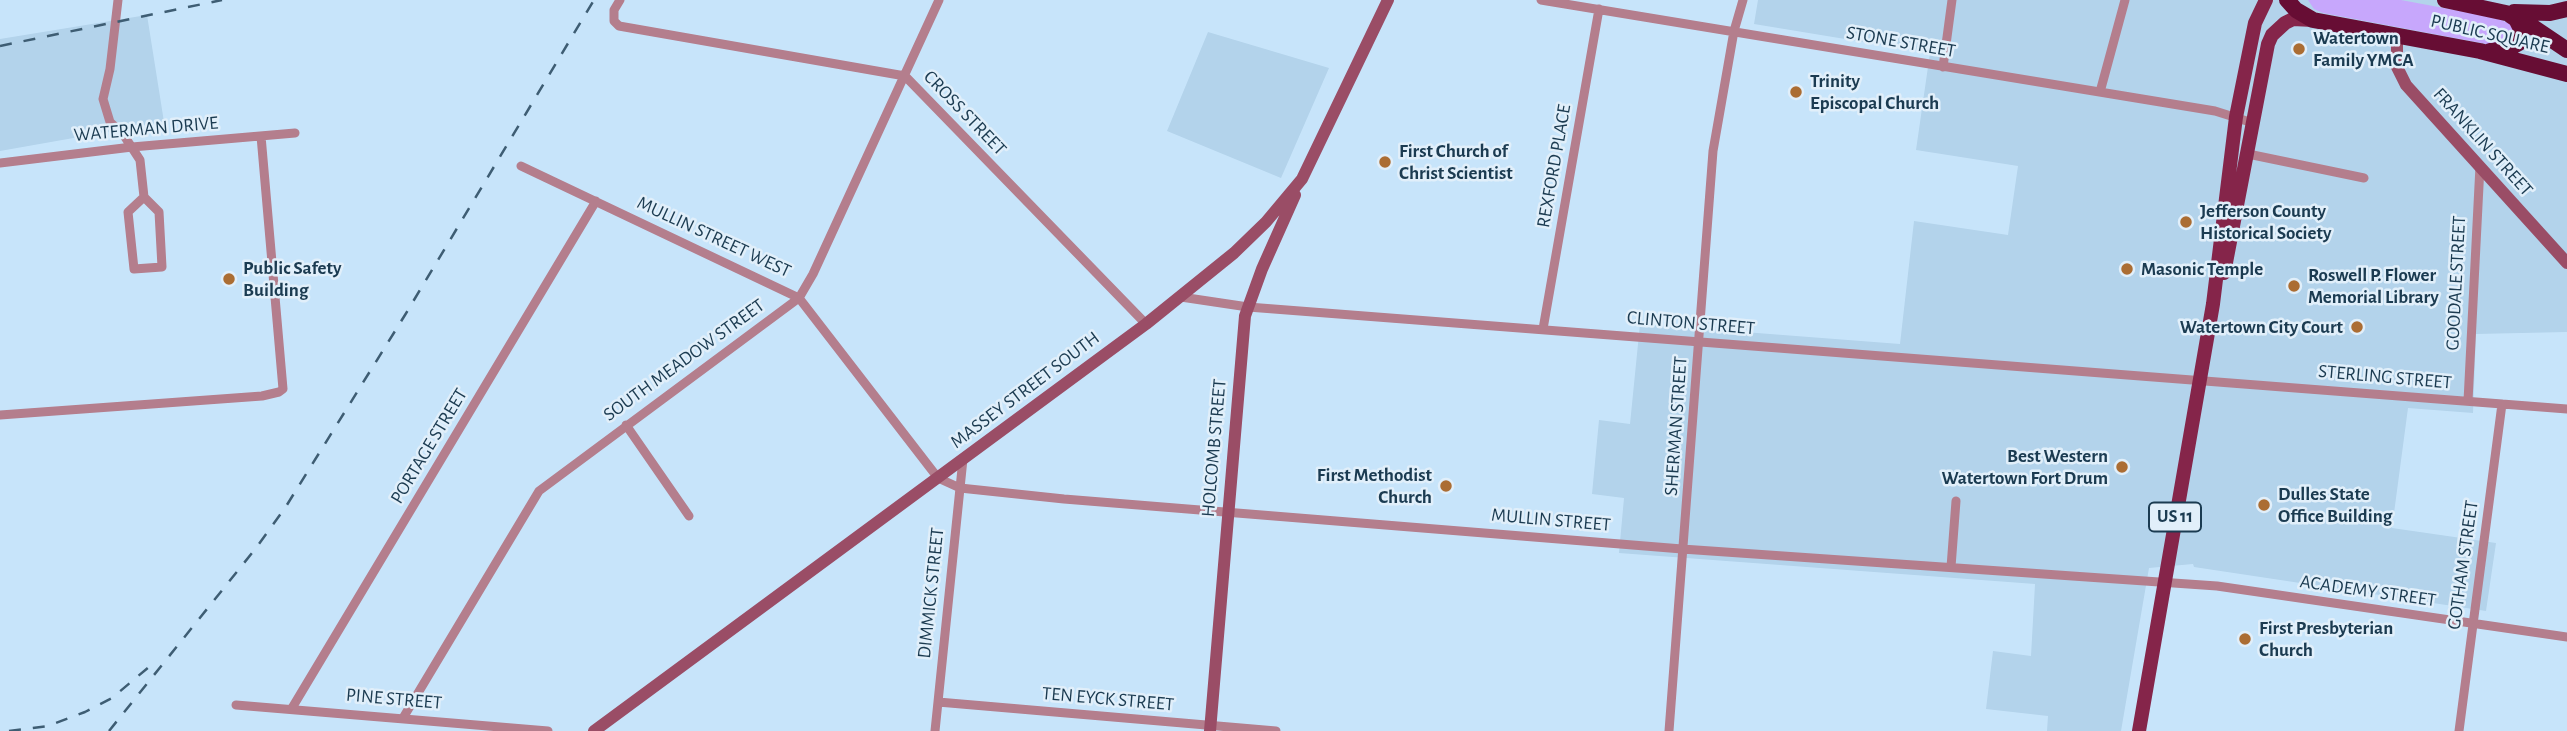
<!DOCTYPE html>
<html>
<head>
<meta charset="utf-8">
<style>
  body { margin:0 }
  canvas { display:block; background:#c7e4fa }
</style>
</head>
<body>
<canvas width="2567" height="731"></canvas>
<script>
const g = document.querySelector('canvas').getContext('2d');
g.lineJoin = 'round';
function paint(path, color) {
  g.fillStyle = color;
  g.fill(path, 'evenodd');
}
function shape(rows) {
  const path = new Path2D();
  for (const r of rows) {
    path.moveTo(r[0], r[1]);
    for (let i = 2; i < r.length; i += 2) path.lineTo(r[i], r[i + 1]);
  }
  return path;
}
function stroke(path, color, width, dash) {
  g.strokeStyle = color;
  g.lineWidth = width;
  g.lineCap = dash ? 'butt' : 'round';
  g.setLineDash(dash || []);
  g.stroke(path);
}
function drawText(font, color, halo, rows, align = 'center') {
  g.font = font + ' "Alegreya Sans",sans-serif';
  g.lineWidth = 5;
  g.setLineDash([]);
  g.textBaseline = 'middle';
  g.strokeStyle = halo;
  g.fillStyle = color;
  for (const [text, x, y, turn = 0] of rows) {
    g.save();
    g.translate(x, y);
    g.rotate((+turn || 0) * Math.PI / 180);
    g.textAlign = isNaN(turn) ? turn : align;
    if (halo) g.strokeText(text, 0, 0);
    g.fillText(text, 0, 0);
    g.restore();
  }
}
const built = shape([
  [1758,0,2567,0,2567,332,2476,334,2473,413,2408,408,2392,528,2496,543,2486,611,2194,567,2193,564,2149,568,2121,731,2047,731,2048,716,1986,709,1993,651,2031,656,2035,584,1619,553,1624,498,1592,494,1599,420,1630,424,1640,324,1900,344,1914,221,2008,235,2018,166,1916,150,1930,53,1754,24],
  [147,15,164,122,0,151,0,39],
  [1208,32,1329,68,1281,178,1167,131]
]);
const green = shape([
  [2308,0,2401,0,2497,18,2512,25,2515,29,2514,36,2510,42,2492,45,2323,13,2314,9]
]);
const street = shape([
  [118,0,110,69,103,99,110,122,123,134,140,160,144,197,159,212,162,267,134,269,128,212,144,197],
  [620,0,614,10,614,21,619,26,905,76,1146,324],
  [1541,0,2215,111,2253,123],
  [1943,67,1952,0],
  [2100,92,2125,0],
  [2248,154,2364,178],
  [0,163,132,147,295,133],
  [521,166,799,298,938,478,960,488,1064,499,1682,549,2217,586,2567,637],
  [1181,297,1248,307,2567,409],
  [1543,329,1599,9],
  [2468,401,2480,166],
  [0,415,262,396,279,392,283,389,261,136],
  [626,425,689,516],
  [1951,567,1956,501],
  [938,702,1276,731],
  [236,705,548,731],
  [292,708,596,201],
  [403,718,539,491,799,298,813,274,939,0],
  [935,731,963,459],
  [1669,731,1713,151,1734,31,1743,0],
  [2459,731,2502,404]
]);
const secondary = shape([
  [2397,35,2397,67,2406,85,2567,263],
  [594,731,1146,324,1234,253,1266,222,1302,179,1388,0],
  [1210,731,1245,316,1262,269,1295,195]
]);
const primary = shape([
  [2224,273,2268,44,2272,35,2285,23,2293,19,2313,20],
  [2139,731,2213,304,2236,117,2255,23,2266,0]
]);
const highway = shape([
  [2287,0,2296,10,2313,20,2480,51,2567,74],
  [2445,0,2515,15,2567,50],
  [2514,12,2550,13,2567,9],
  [2490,51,2508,49,2519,43,2522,31,2516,19,2510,15]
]);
const rail = shape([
  [0,46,222,0],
  [9,731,48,726,85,712,112,698,156,661],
  [109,731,256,548,285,508,405,315,594,0]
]);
const markers = [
  [2299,49,7,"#ab6d33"],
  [1796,92,7,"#ab6d33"],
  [1385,162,7,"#ab6d33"],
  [2186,222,7,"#ab6d33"],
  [2127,269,7,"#ab6d33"],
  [229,279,7,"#ab6d33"],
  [2294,286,7,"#ab6d33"],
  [2357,327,7,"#ab6d33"],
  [2122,467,7,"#ab6d33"],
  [1446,486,7,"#ab6d33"],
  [2264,505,7,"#ab6d33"],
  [2245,639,7,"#ab6d33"]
];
const shields = [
  [2175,517,52]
];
const shieldNames = [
  ["US 11",2175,517]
];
const streetNames = [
  ["PUBLIC SQUARE",2490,34,13],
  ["STONE STREET",1901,42,10],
  ["CROSS STREET",965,113,46],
  ["WATERMAN DRIVE",146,129,-5],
  ["FRANKLIN STREET",2483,142,48],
  ["REXFORD PLACE",1554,166,-80],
  ["MULLIN STREET WEST",714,237,25],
  ["GOODALE STREET",2456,283,-87],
  ["CLINTON STREET",1691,323,5],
  ["SOUTH MEADOW STREET",684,360,-36],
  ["STERLING STREET",2385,377,5],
  ["MASSEY STREET SOUTH",1025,390,-37],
  ["SHERMAN STREET",1676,426,-86],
  ["PORTAGE STREET",429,446,-59],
  ["HOLCOMB STREET",1214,448,-85],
  ["MULLIN STREET",1551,520,5],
  ["GOTHAM STREET",2463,565,-82],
  ["ACADEMY STREET",2368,591,8],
  ["DIMMICK STREET",931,593,-84],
  ["PINE STREET",394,699,5],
  ["TEN EYCK STREET",1108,699,5]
];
const poiNames = [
  ["Watertown",2313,38],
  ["Family YMCA",2313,60],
  ["Trinity",1810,81],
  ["Episcopal Church",1810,103],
  ["First Church of",1399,151],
  ["Christ Scientist",1399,173],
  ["Jefferson County",2200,211],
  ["Historical Society",2200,233],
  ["Public Safety",243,268],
  ["Building",243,290],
  ["Masonic Temple",2141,269],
  ["Roswell P. Flower",2308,275],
  ["Memorial Library",2308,297],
  ["Watertown City Court",2343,327,"right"],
  ["Best Western",2108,456,"right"],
  ["Watertown Fort Drum",2108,478,"right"],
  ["First Methodist",1432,475,"right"],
  ["Church",1432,497,"right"],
  ["Dulles State",2278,494],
  ["Office Building",2278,516],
  ["First Presbyterian",2259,628],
  ["Church",2259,650]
];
paint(built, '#b3d3eb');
paint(green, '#c7a7fc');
stroke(street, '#b47e8d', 9);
stroke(secondary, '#9a4d66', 12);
stroke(primary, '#85254a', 14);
stroke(highway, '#670d34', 16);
stroke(rail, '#3e5d73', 2.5, [12, 12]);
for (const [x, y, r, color] of markers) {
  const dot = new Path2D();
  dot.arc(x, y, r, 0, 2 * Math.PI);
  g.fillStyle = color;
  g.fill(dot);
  stroke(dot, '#e1effa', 2.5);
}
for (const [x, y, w] of shields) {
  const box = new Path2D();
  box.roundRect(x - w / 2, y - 14.5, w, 29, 5);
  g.fillStyle = '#e1effa';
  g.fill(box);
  stroke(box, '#1b3b51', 2);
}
drawText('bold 18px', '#1b3b51', null, shieldNames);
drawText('19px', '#1b3b51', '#e1effa', streetNames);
drawText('bold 19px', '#1b3b51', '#e1effa', poiNames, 'left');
</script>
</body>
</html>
